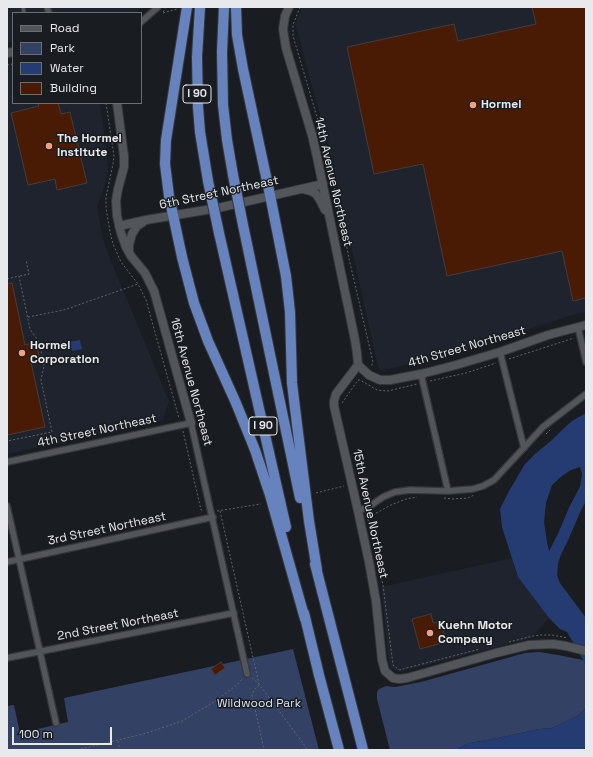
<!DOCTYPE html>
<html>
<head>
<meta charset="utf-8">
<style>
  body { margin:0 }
  #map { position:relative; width:593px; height:757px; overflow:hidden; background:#191c20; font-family:"Space Grotesk",sans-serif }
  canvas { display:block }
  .frame { position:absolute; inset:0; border:8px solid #e7e9ec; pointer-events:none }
  .legend { position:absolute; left:12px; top:12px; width:130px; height:92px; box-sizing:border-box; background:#191c20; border:1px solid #6b6e72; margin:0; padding:5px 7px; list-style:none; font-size:12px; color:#e7e9ec }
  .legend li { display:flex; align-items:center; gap:8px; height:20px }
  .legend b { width:20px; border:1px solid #6b6e72 }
  .scale { position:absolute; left:12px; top:727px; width:100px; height:18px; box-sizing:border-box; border:2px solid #e7e9ec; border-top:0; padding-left:5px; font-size:12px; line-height:14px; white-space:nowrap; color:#e7e9ec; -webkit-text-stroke:3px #191c20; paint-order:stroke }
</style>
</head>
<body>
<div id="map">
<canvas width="593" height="757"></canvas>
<div class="frame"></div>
<ul class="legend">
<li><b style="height:5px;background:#52555a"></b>Road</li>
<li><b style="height:11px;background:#334264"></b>Park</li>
<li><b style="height:11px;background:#253c72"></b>Water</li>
<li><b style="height:11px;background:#491b04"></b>Building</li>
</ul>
<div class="scale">100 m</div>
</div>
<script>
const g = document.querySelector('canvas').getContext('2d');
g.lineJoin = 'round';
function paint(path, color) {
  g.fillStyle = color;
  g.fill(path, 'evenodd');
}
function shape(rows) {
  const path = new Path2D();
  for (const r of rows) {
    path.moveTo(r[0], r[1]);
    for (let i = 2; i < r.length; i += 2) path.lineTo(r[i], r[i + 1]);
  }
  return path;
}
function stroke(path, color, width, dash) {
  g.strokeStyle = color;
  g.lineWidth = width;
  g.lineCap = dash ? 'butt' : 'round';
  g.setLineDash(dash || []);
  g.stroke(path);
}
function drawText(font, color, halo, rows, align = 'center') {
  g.font = font + ' "Space Grotesk",sans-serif';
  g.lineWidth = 3;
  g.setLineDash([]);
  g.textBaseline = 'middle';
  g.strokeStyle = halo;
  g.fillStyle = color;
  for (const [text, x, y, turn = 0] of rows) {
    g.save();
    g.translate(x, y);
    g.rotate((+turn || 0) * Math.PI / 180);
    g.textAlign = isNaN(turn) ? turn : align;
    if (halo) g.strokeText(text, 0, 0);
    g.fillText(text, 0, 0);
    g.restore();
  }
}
const built = shape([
  [7,7,143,7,135,13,13,13,13,41,7,43],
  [302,7,586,7,586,312,566,317,481,345,423,361,379,371,329,147,312,87,296,26,297,19],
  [13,63,13,103,100,103,108,162,108,172,103,191,97,206,103,239,108,254,126,297,169,401,163,420,7,454,7,64],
  [512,558,518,577,549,618,532,638,399,672,391,669,389,664,381,587]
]);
const green = shape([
  [293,649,319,750,7,750,7,706,14,705,20,733,68,722,64,698],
  [539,652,558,655,583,660,586,665,586,708,579,715,567,721,552,728,540,729,488,740,469,743,456,750,390,750,377,699,377,692,379,689,386,686,395,687,421,682,525,653]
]);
const water = shape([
  [80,340,82,349,72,351,70,342],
  [586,413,586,496,577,505,582,474,580,467,571,470,562,476,552,485,546,503,544,522,547,542,552,563,560,583,586,618,586,665,567,632,560,629,549,618,518,577,502,527,500,509,509,491,525,464,535,454,552,440,561,431,572,421],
  [586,708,586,750,456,750,469,743,488,740,540,729,552,728,567,721,579,715]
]);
const river = shape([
  [551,579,552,563,555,553,563,537,575,509,586,488]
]);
const building = shape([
  [532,7,586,7,586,298,573,301,562,251,447,276,423,164,374,174,347,47,454,24,458,41,536,24,532,7],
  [38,103,58,103,61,114,70,112,87,183,57,190,55,179,28,185,11,113,39,106,38,103],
  [12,283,25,345,36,342,40,361,31,362,45,427,7,435,7,284,12,283],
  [431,614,433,623,441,621,446,642,420,649,412,619,431,614],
  [221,662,225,668,215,675,211,669,221,662]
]);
const path = shape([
  [300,7,293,25,293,36,325,144,330,166,350,263,373,362,371,367],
  [163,12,166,7],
  [163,13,177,9],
  [7,65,13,64],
  [106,103,114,156,113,164,106,197,106,208,110,232,113,244,121,262,138,284,146,300,179,418],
  [20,276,29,274,26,260],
  [7,279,19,276,30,329,32,332,39,342,40,346,44,366,41,380,52,432,7,441],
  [28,317,64,310,138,284],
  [509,359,540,349,574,338],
  [430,381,466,373,496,363],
  [342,403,358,380,360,380,377,390,388,391,417,384],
  [183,431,201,510,204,511],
  [546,434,551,429],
  [316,493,344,486],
  [444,498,453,499,468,498,474,495],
  [217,511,261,504],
  [220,511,259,684],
  [367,515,383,585,393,665,399,670,480,649],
  [369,517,391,505,406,499,417,497],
  [509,642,533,636,541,635,552,635,568,638],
  [252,678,259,684,308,750],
  [259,685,254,690,252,695,264,750],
  [118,741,120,750],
  [77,750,147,733,182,721,214,702,238,684,243,678]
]);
const lane = shape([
  [23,7,24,13]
]);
const street = shape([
  [47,7,49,13],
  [141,22,158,7],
  [578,327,586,362],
  [500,352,524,448],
  [421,374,448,491],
  [7,462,191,423,247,674],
  [7,506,56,723],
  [358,511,370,506,383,497,395,492,410,490,448,491,473,489,483,486,494,480,543,427,586,394],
  [7,562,213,517],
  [7,658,234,613]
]);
const secondary = shape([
  [289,7,285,16,283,29,286,48,312,135,317,157,355,340,357,353,358,365],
  [7,53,13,52],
  [117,103,124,156,124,167,118,189,116,201,117,216,121,233,126,247,131,256,145,273,154,291,191,423],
  [303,189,311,191,316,194,320,200,325,210],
  [119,226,146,220,218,208,323,184],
  [129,251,129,245,132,234,137,226,143,222],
  [358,365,336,394,334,401,334,406,358,511,369,562,376,601,382,660,385,671,393,678,399,679,407,678,496,653,529,645,553,644,566,646,586,651],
  [358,365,369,375,380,380,390,380,421,374,456,365,500,352,548,335,586,325]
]);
const highway = shape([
  [187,7,166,140,165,164,169,196,182,257,194,303,208,341,236,403,255,450,270,495,305,619],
  [200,7,197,57,198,107,200,132,208,181],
  [224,7,222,52,223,105,227,140,233,175],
  [236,7,237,35,243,69,270,195,286,276,290,312,292,383,294,400,309,521,317,570],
  [243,225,300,498],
  [219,233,286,527],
  [315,564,363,750],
  [304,613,319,675,339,750]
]);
const highwayBridge = shape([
  [233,175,243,225],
  [208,181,219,233]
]);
const markers = [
  [473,105,4,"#f2a17e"],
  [49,146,4,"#f2a17e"],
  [22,353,4,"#f2a17e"],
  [430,633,4,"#f2a17e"]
];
const shields = [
  [197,94,28],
  [263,426,28]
];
const shieldNames = [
  ["I 90",197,94],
  ["I 90",263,426]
];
const poiNames = [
  ["Hormel",481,105],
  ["The Hormel",57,139],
  ["Institute",57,153],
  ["Hormel",30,346],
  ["Corporation",30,360],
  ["Kuehn Motor",438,626],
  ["Company",438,640]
];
const streetNames = [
  ["14th Avenue Northeast",333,182,77],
  ["6th Street Northeast",219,193,-12],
  ["4th Street Northeast",467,347,-16],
  ["16th Avenue Northeast",191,382,75],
  ["4th Street Northeast",97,431,-12],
  ["15th Avenue Northeast",370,514,78],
  ["3rd Street Northeast",107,529,-12],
  ["2nd Street Northeast",118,625,-11]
];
const parkNames = [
  ["Wildwood Park",259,704]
];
paint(built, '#1e232d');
paint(green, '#334264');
paint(water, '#253c72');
stroke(river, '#253c72', 12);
paint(building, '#491b04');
stroke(building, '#433d3b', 1);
stroke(lane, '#37383c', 5);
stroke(street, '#37383c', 8);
stroke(secondary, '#37383c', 10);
stroke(highway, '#37383c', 12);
stroke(path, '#626569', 1, [2, 2]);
stroke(lane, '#52555a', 3);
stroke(street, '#52555a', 5.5);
stroke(secondary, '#52555a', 8);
stroke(highway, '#6783bd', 10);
stroke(highwayBridge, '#37383c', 12, []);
stroke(highwayBridge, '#6783bd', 10);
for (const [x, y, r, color] of markers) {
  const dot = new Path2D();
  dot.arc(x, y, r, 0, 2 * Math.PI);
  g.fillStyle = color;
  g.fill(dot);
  stroke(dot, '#191c20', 1.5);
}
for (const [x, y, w] of shields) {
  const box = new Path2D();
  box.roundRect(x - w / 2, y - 9, w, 18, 3);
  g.fillStyle = '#191c20';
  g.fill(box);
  stroke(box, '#e7e9ec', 1);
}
drawText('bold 11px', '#e7e9ec', null, shieldNames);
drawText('bold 12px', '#e7e9ec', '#191c20', poiNames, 'left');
drawText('12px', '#e7e9ec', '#191c20', streetNames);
drawText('12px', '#d8e1f2', '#191c20', parkNames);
</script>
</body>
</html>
